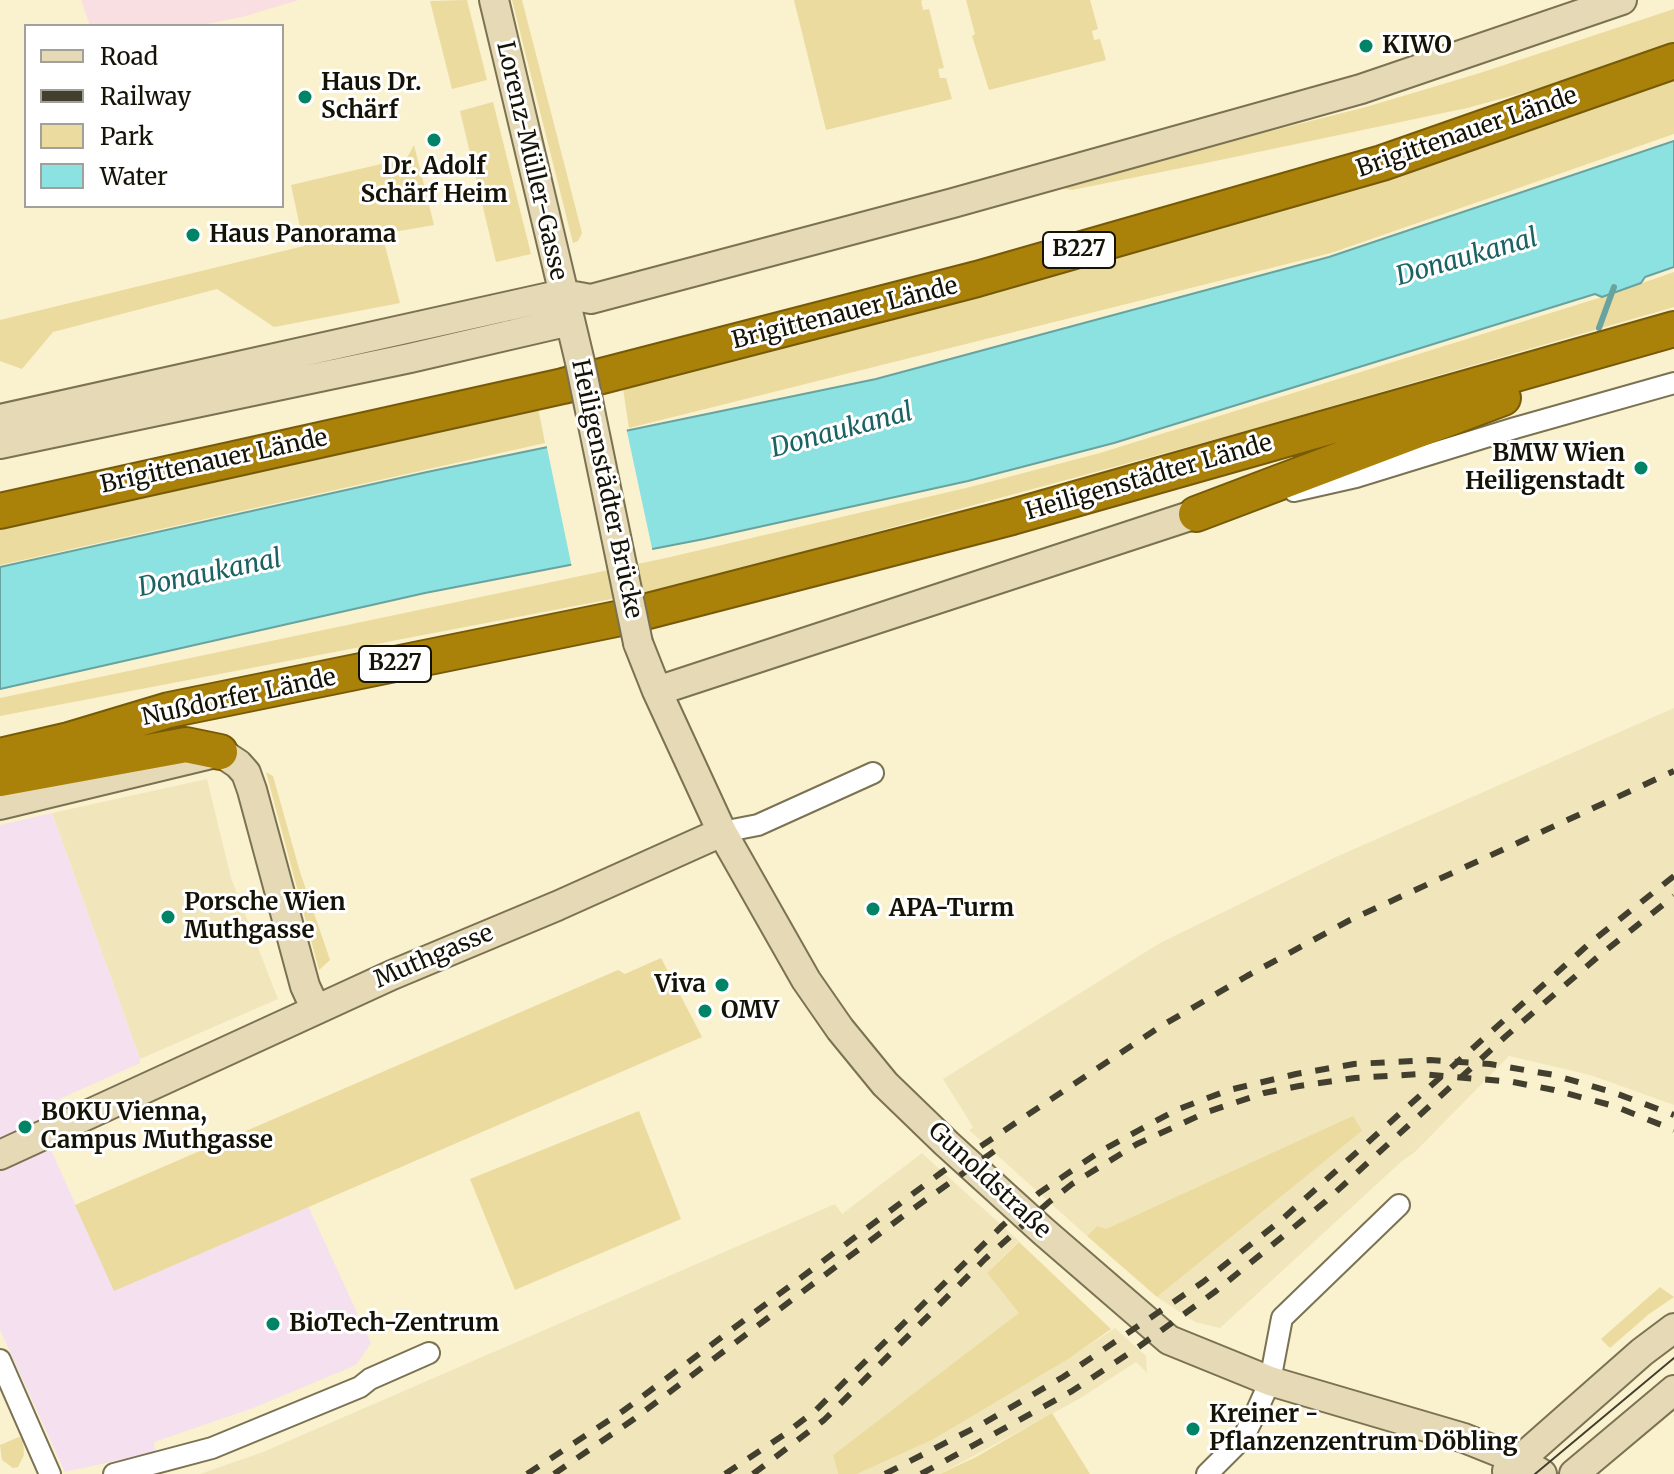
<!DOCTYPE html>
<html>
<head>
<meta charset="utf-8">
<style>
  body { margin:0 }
  #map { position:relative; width:1674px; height:1474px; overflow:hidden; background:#faf1ce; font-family:Merriweather,serif }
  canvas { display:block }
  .legend { position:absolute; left:24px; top:24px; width:260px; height:184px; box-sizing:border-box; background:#fff; border:2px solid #a1a09b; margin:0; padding:10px 14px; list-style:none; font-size:24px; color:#151206 }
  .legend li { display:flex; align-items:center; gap:16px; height:40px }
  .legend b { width:40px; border:2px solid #a1a09b }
</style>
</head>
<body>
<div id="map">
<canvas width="1674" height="1474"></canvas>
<ul class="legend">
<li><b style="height:10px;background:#e6d9b5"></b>Road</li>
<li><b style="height:10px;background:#433f2e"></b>Railway</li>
<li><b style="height:22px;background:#ebdb9f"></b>Park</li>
<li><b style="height:22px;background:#8ce1e1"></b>Water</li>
</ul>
</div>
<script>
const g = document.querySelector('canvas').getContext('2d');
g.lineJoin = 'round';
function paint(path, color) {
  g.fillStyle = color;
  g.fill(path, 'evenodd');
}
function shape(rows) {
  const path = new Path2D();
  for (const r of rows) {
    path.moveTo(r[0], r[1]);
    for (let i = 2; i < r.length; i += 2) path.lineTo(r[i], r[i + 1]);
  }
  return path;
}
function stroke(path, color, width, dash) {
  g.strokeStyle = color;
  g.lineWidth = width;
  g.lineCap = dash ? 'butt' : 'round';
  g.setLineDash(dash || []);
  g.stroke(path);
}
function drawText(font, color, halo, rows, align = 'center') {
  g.font = font + ' Merriweather,serif';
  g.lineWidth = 6;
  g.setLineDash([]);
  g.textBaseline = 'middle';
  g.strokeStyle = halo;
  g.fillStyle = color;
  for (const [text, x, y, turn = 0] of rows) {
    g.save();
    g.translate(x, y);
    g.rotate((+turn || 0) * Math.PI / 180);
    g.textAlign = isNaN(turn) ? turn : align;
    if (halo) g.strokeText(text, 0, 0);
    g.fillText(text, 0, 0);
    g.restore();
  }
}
const built = shape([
  [1674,708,1674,1105,1590,1075,1509,1056,1415,1152,1402,1161,1220,1328,1195,1322,1157,1297,1362,1131,1184,1194,1106,1229,1097,1226,1087,1236,969,1130,973,1127,943,1079,1160,943,1336,857],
  [207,779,231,878,278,999,140,1059,52,813],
  [922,1153,1019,1241,987,1273,1020,1313,833,1455,838,1474,200,1474,263,1452,835,1204,842,1214],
  [1115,1328,1146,1356,1147,1373,1136,1362,1079,1399,940,1474,857,1474,934,1439,1070,1358]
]);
const industrial = shape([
  [81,0,299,0,242,17,197,26,90,26]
]);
const education = shape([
  [52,813,140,1059,140,1063,48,1104,51,1150,114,1290,308,1206,371,1343,356,1365,253,1408,154,1442,155,1452,65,1472,0,1330,0,825]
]);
const green = shape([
  [467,0,487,80,452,89,430,1],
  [512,0,522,0,582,233,578,241,573,243],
  [794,0,923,0,921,1,923,10,929,9,944,68,938,69,940,78,946,78,952,99,826,130],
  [966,0,1090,0,1098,29,1092,31,1094,40,1100,39,1106,60,989,90,972,36,975,34],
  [1674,9,1674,47,1552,85,1467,108,1201,164,1072,190,1062,188,1062,184,1366,107,1480,73],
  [1674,72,1674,134,1331,253,629,428,622,382],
  [493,102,531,254,496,262,460,111],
  [414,145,434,225,382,234,400,303,274,327,217,289,53,332,22,369,0,361,0,320,304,246,291,185,407,158],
  [1674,272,1674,307,1246,431,669,588,0,716,0,698,666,558,970,487,1100,453,1602,297],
  [537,403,545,443,0,565,0,526],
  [266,772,273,776,300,872,330,960,319,970],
  [661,958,702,1037,114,1291,75,1205,618,970,625,974],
  [639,1111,681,1219,515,1290,470,1179],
  [1353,1116,1362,1131,1157,1297,1087,1236,1097,1226,1106,1229],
  [1019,1242,1111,1329,1070,1358,934,1439,857,1474,838,1474,833,1455,1019,1313,987,1273],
  [1660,1287,1674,1297,1649,1314,1610,1348,1601,1339],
  [1052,1413,1090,1474,940,1474,976,1457],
  [19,1437,23,1439,24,1455,18,1467,13,1468,2,1460,0,1445]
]);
const water = shape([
  [1674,141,1674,267,1645,277,1641,283,1602,297,1595,294,1114,443,968,481,704,539,425,593,0,689,0,567,427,472,876,379,1329,257,1674,141]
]);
const pier = shape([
  [626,427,653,553,572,568,546,443]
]);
const stream = shape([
  [1599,328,1614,287]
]);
const street = shape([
  [1294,491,1356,477,1515,428,1674,383],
  [722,832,758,825,873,773],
  [0,1360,50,1474],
  [114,1474,212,1448,360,1387,370,1379,429,1353],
  [1207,1474,1243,1438,1258,1408,1270,1381,1282,1318,1399,1205]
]);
const secondary = shape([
  [494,0,580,362],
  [0,419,563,294,591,299,953,203,1361,89,1622,0],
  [0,444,410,358,570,321],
  [638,643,657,691,722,832,806,980,840,1029,885,1084,946,1143,1043,1231,1169,1340,1270,1381,1464,1438,1519,1460,1542,1474],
  [657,691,1196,514],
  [0,805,220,752,238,764,246,773,252,790,305,986,316,1010],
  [0,1155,392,975,557,906,722,832],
  [1507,1471,1642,1352,1674,1328],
  [1574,1474,1674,1390]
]);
const highway = shape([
  [0,511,563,386,977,279,1382,163,1674,61],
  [1196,514,1503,398],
  [0,756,69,740,169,710,621,618,1012,517,1674,329],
  [0,779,186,745,220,752]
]);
const tram = shape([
  [1535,1474,1674,1358]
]);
const rail = shape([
  [527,1474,623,1411,942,1172,1158,1028,1247,976,1350,920,1674,771],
  [554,1474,634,1419,903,1216,1000,1147],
  [725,1474,785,1434,816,1410,1002,1226,1039,1193,1099,1152,1176,1110,1229,1090,1296,1074,1354,1064,1430,1060,1490,1064,1554,1075,1615,1093,1674,1115],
  [753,1474,824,1420,985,1259,1049,1202,1072,1184,1137,1144,1207,1112,1264,1093,1299,1086,1355,1078,1420,1074,1513,1082,1554,1090,1614,1106,1674,1130],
  [885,1474,984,1423,1063,1377,1203,1282,1279,1222,1590,943,1674,876],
  [921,1474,1072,1391,1137,1348,1216,1291,1326,1201,1506,1036,1600,955,1674,896]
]);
const secondaryBridge = shape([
  [580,362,638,643]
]);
const markers = [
  [1366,46,8,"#018365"],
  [305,97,8,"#018365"],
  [434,140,8,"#018365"],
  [193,235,8,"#018365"],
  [1641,468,8,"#018365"],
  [873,909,8,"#018365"],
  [168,917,8,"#018365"],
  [722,985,8,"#018365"],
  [705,1011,8,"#018365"],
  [25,1127,8,"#018365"],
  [273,1324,8,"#018365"],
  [1193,1429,8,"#018365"]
];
const shields = [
  [1079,250,72],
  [395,664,72]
];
const shieldNames = [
  ["B227",1079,250],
  ["B227",395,664]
];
const poiNames = [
  ["KIWO",1382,46],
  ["Haus Dr.",321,83],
  ["Schärf",321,111],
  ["Dr. Adolf",434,167,"center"],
  ["Schärf Heim",434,195,"center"],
  ["Haus Panorama",209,235],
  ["BMW Wien",1625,454,"right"],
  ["Heiligenstadt",1625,482,"right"],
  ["Porsche Wien",184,903],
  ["Muthgasse",184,931],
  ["APA-Turm",889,909],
  ["Viva",706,985,"right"],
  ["OMV",721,1011],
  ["BOKU Vienna,",41,1113],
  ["Campus Muthgasse",41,1141],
  ["BioTech-Zentrum",289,1324],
  ["Kreiner -",1209,1415],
  ["Pflanzenzentrum Döbling",1209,1443]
];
const streetNames = [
  ["Brigittenauer Lände",1467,133,-19],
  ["Lorenz-Müller-Gasse",531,161,77],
  ["Brigittenauer Lände",845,314,-14],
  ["Brigittenauer Lände",214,462,-12],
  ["Heiligenstädter Lände",1149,478,-16],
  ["Heiligenstädter Brücke",606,489,78],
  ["Nußdorfer Lände",239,698,-12],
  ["Muthgasse",434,957,-23],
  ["Gunoldstraße",989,1181,43]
];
const waterNames = [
  ["Donaukanal",1467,258,-16],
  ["Donaukanal",842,431,-15],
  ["Donaukanal",210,574,-12]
];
paint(built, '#f1e6bb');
paint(industrial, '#fadfe2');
paint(education, '#f4e0ef');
paint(green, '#ebdb9f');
paint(water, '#8ce1e1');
stroke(water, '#68a39f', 2);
paint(pier, '#faf1ce');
stroke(stream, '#68a39f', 6);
stroke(street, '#7a7252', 24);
stroke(secondary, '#7a7252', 32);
stroke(highway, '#765a08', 38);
stroke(street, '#fff', 20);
stroke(secondary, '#e6d9b5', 28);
stroke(highway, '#aa8109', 34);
stroke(tram, '#433f2e', 2);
stroke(rail, '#433f2e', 6, [14, 14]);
stroke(secondaryBridge, '#7a7252', 32, []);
stroke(secondaryBridge, '#e6d9b5', 28);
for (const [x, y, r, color] of markers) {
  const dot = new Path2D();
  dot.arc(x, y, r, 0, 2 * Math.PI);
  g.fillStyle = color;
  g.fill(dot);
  stroke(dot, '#fff', 3);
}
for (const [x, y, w] of shields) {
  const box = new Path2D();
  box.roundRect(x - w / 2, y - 18, w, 36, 6);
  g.fillStyle = '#fff';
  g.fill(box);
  stroke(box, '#151206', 2);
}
drawText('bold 22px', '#151206', null, shieldNames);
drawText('bold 24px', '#151206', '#fff', poiNames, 'left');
drawText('24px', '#151206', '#fff', streetNames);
drawText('italic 26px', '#1b6262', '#fff', waterNames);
</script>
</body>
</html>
